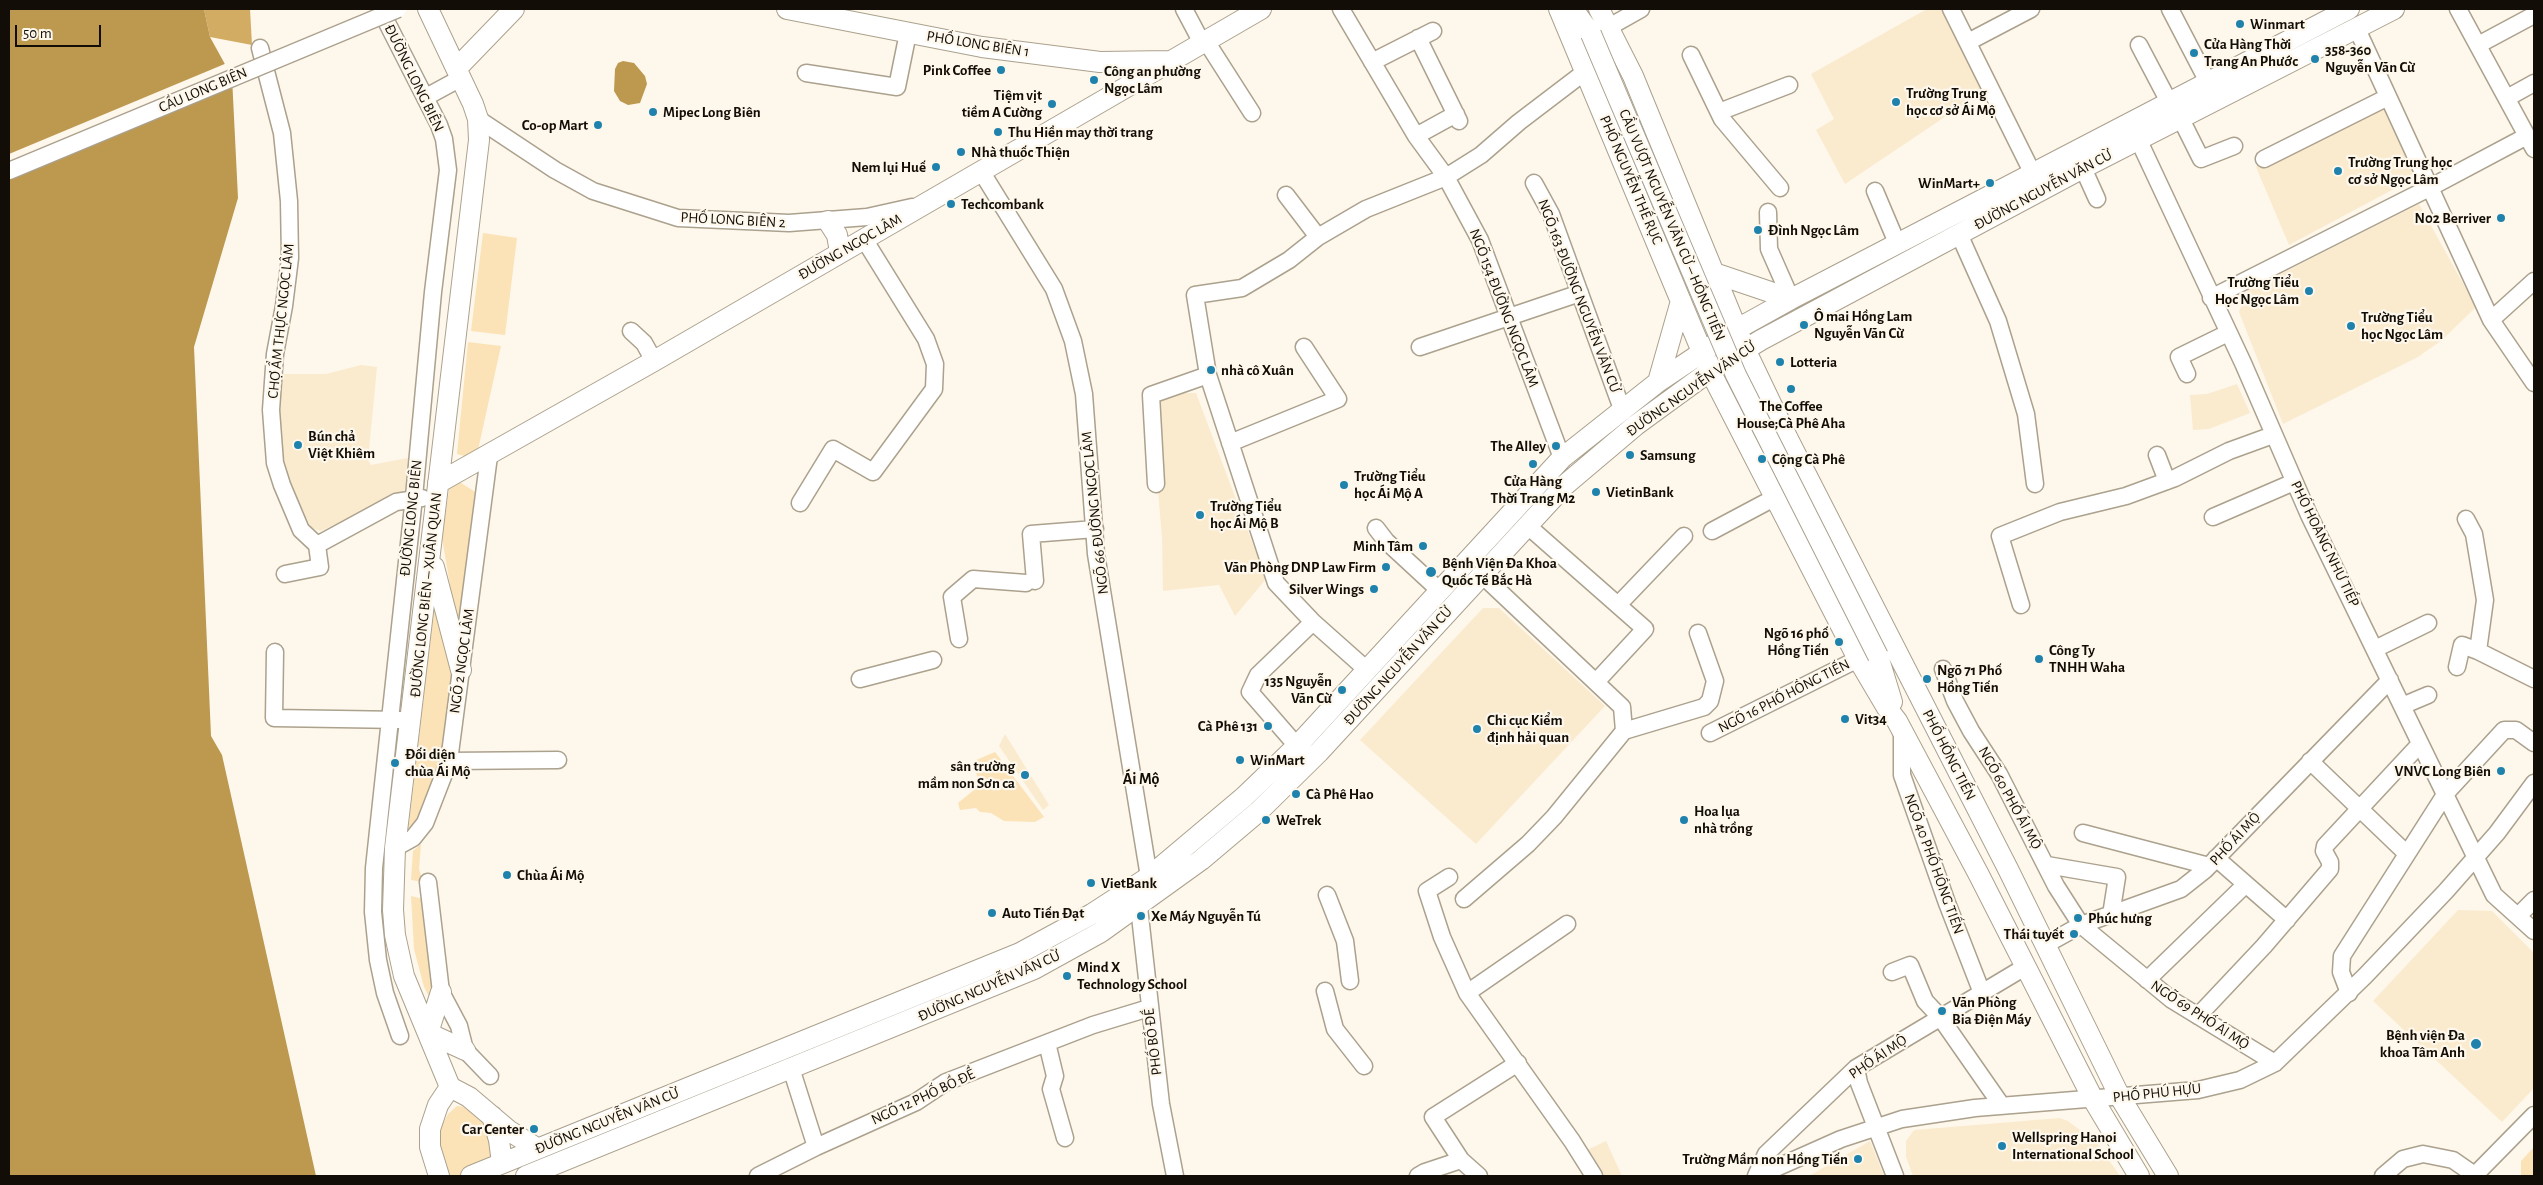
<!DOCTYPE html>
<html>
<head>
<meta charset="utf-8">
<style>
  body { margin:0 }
  #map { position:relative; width:2543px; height:1185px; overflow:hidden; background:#fef7eb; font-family:"Alegreya Sans",sans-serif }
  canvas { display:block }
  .frame { position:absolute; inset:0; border:10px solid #120e07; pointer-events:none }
  .scale { position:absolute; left:15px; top:25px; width:86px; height:22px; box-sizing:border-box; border:2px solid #120e07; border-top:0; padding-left:6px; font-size:15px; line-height:18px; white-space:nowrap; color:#120e07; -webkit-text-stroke:4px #fef7eb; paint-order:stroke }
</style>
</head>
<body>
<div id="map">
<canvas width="2543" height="1185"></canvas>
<div class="frame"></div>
<div class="scale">50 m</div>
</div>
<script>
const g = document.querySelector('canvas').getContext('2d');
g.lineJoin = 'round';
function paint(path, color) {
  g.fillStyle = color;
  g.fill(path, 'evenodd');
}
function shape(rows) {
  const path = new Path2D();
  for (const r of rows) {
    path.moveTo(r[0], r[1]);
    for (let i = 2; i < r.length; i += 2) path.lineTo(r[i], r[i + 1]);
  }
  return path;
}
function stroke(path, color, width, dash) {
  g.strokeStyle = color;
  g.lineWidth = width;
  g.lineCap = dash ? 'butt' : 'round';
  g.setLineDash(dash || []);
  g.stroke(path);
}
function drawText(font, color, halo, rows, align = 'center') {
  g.font = font + ' "Alegreya Sans",sans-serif';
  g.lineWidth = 4.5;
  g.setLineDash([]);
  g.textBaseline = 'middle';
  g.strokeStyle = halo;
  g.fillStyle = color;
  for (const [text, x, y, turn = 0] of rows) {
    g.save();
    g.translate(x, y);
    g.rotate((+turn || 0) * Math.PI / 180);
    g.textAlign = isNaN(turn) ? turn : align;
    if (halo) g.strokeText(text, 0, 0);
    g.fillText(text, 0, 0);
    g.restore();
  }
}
const built = shape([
  [1927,9,1952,9,1994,84,1845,184,1816,130,1834,119,1811,74],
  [2380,102,2420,175,2289,245,2256,167],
  [2419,204,2476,307,2442,340,2418,357,2283,424,2239,312,2247,291],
  [361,365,377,367,368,460,371,465,413,457,408,491,321,531,311,528,280,460,278,415,280,374,326,374],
  [2237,384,2250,413,2209,429,2193,430,2190,395,2207,394],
  [1155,393,1196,393,1266,579,1235,616,1219,585,1163,591,1162,537,1154,446],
  [1483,608,1499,608,1605,706,1476,844,1360,740],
  [1005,734,1049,805,1043,810,999,746],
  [2458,910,2492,911,2534,953,2534,1088,2502,1122,2373,1001],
  [2060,1118,2068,1121,2097,1143,2120,1176,1913,1176,1906,1157,1906,1141,1914,1130],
  [1606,1141,1622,1176,1597,1176,1583,1152],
  [1870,1141,1884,1176,1809,1176]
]);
const green = shape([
  [483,233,517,238,505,335,471,331],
  [468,342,501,346,478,450,468,457,457,454],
  [450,483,461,483,477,493,459,638,442,538],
  [435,602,455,682,443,757,417,822,408,832],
  [995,752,1044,817,1035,822,1004,821,991,813,980,812,976,808,960,810,958,803,979,786,974,761],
  [421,844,419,869,423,882,411,880,413,851],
  [411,896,423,899,435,988,431,1001,424,987,414,949],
  [457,1106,468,1107,479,1115,488,1131,492,1158,462,1176,447,1176,439,1149,440,1129,448,1114],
  [2534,1147,2534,1176,2521,1176,2521,1161]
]);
const forest = shape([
  [204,9,250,9,252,45,210,37]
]);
const water = shape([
  [9,9,204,9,210,37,232,77,238,198,194,347,211,736,222,755,316,1176,9,1176],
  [623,61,634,63,645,76,647,84,640,103,628,105,620,101,614,91,615,69,618,63]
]);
const pier = shape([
  [227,63,234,75,9,177,9,154]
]);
const minor = shape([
  [380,9,439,125,444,139,448,170,433,292,414,497,374,868,373,912,378,960,385,993,400,1036],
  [1184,9,1202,43],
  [1341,9,1416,136,1446,177,1480,240,1562,458],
  [1951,9,2032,172],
  [2170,9,2208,82],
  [2458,9,2534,149],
  [1609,27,1641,9],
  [2357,29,2491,320,2534,383],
  [1418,38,1459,121],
  [1206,41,1252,113],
  [1968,42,2031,9],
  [2139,45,2169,102],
  [2478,45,2534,15],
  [260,48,282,133,289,201,290,258,284,306,275,354,271,410,275,463,282,485,301,530,317,545,396,502,422,498],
  [1691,55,1722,119,1780,188],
  [1372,62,1433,31],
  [806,73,897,87,908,33],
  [426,97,461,78],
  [2507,98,2534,83],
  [1719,112,1789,85],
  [478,119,555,170,593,191,678,218,789,223,867,217,912,207],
  [2181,119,2201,159,2234,146],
  [1416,136,1456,114],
  [2139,141,2243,363,2309,515,2494,895,2534,931],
  [2264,159,2388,97],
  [2083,168,2097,199],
  [981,171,1054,289,1073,341,1084,394,1096,554,1149,877],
  [1534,183,1551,214,1622,409],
  [1875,191,1897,243],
  [1286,195,1318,237],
  [1768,212,1769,249,1791,299],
  [1959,234,1998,321,2026,414,2035,484],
  [2211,298,2431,187,2527,136],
  [2491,320,2534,281],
  [631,331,644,343,654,361],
  [1420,347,1580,293],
  [2187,374,2179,357,2228,333],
  [1230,443,1338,399,1304,347],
  [2157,455,2167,481],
  [1156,484,1151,395,1208,375],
  [800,503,833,449,873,472,934,389,935,364,926,339,864,239],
  [2213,517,2294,482],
  [2466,519,2474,534,2485,600,2478,651,2534,679],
  [1529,527,1645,629,1596,682],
  [1376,528,1386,541,1439,590],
  [1712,531,1774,498],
  [285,574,320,567,317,545],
  [1482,575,1622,707,1624,731],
  [1035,581,1031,534,1095,529],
  [1618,605,1684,536],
  [2021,605,2000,536,2060,512,2126,496,2175,478,2229,451,2273,435],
  [959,639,952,597,973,579,1026,583],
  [2375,649,2428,623],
  [275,652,274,718,402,720],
  [2457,667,2462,645,2478,651],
  [1943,669,1955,701,1971,731,1999,774,2056,886,2081,925,2172,1000,2275,1063],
  [1367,670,1313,622,1276,583,1208,375,1195,295,1242,288,1289,260,1318,237,1366,209,1446,177,1481,155,1519,122,1586,71],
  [860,679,933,660],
  [2402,706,2428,695],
  [1902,731,1902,775,1947,903,1982,993],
  [1710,733,1858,659],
  [1297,746,1250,692,1258,675,1313,622],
  [449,761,558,760],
  [2310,761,2407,854],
  [2083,833,2209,866],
  [395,848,413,838,425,823,449,761,489,456],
  [2216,858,2287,920],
  [2047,865,2117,877,2111,915],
  [1449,877,1427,891,1442,937,1467,993,1572,1141,1594,1176],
  [428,882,441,992,459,1026,465,1050,490,1076],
  [1327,895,1345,941,1350,981],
  [1464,899,1528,844,1554,817,1624,731,1704,707,1710,701,1715,681,1698,633],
  [1139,907,1161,1104,1175,1176],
  [2518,916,2534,900],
  [2045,945,2081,925,2181,889,2205,870,2390,680],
  [1892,972,1910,965,1925,1001,1940,1017,2002,1106],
  [2147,980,2246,884],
  [1325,991,1335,1029,1364,1066],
  [1467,993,1567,924],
  [2349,993,2341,972,2342,956,2446,793,2504,730,2516,730,2534,743],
  [2198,1016,2264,946,2330,869,2330,862,2324,851,2325,846,2420,744],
  [1047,1043,1055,1076,1051,1089,1065,1138],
  [791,1068,816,1147],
  [1856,1068,1859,1083,1895,1176],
  [2475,1175,2534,1115],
  [758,1176,816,1147,916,1102,946,1082,1093,1025,1149,1008],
  [1418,1176,1425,1172,1461,1160],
  [1479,1176,1461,1160,1433,1117,1518,1063],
  [1756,1176,1766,1154,1856,1068,2025,967],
  [1758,1176,1841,1139,1902,1119,1975,1108,2198,1090,2240,1080,2275,1063,2365,976,2446,891,2497,833,2534,783],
  [2383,1176,2403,1159,2423,1154,2453,1160,2476,1176]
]);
const major = shape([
  [428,9,473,104,478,119,479,140,395,848,393,910,395,935,404,976,450,1087],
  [787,9,982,47,1100,62,1169,61],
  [1559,9,1710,371,1858,659,1887,708,1897,721,1979,875,2093,1099,2139,1176],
  [1573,9,1591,34],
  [1599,9,1633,76,1745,349,1788,439,2008,869,2120,1097,2168,1176],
  [457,68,514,9],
  [828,221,837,235,840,252],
  [1714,273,1791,299],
  [1658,382,1681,301],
  [438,483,654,361,1261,9],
  [434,567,461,670],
  [1878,656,1892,702],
  [441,992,428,1033,465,1050],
  [450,1087,469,1097,508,1130,538,1149],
  [492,1116,499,1140,502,1163],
  [439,1176,430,1147,430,1129,438,1105,450,1087],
  [471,1176,1020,953,1092,914,1149,877,1244,797,1297,746,1562,458,1658,382,1737,329,1791,299,2349,9],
  [526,1176,1034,969,1101,932,1201,860,1259,811,1319,752,1565,485,1636,425,1710,371,1761,340,2083,168,2394,9]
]);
const rail = shape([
  [9,166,385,9]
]);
const minorBridge = shape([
  [9,171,398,9]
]);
const majorBridge = shape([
  [1591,34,1736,375,1878,656]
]);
const markers = [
  [2240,24,5,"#1e82ac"],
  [2194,53,5,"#1e82ac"],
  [2315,59,5,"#1e82ac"],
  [1001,70,5,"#1e82ac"],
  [1094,80,5,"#1e82ac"],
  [1896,102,5,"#1e82ac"],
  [1052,104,5,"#1e82ac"],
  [653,112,5,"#1e82ac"],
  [598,125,5,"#1e82ac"],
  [998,132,5,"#1e82ac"],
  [961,152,5,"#1e82ac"],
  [936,167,5,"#1e82ac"],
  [2338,171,5,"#1e82ac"],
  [1990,183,5,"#1e82ac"],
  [951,204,5,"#1e82ac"],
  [2501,218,5,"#1e82ac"],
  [1758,230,5,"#1e82ac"],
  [2309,291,5,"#1e82ac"],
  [1804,325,5,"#1e82ac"],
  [2351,326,5,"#1e82ac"],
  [1780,362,5,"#1e82ac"],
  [1211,370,5,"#1e82ac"],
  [1791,389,5,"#1e82ac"],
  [298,445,5,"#1e82ac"],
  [1556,446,5,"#1e82ac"],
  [1630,455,5,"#1e82ac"],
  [1762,459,5,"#1e82ac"],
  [1533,464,5,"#1e82ac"],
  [1344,485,5,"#1e82ac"],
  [1596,492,5,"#1e82ac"],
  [1200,515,5,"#1e82ac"],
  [1423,546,5,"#1e82ac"],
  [1386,567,5,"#1e82ac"],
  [1431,572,6,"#1e82ac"],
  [1374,589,5,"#1e82ac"],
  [1839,642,5,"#1e82ac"],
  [2039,659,5,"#1e82ac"],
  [1927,679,5,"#1e82ac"],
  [1342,690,5,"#1e82ac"],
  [1845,719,5,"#1e82ac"],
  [1268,726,5,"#1e82ac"],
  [1477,729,5,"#1e82ac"],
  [1240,760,5,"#1e82ac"],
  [395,763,5,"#1e82ac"],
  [2501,771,5,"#1e82ac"],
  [1025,775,5,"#1e82ac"],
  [1296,794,5,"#1e82ac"],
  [1266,820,5,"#1e82ac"],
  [1684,820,5,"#1e82ac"],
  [507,875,5,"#1e82ac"],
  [1091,883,5,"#1e82ac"],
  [992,913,5,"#1e82ac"],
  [1141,916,5,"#1e82ac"],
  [2078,918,5,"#1e82ac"],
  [2074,934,5,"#1e82ac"],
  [1067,976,5,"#1e82ac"],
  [1942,1011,5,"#1e82ac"],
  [2476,1044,6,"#1e82ac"],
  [534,1129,5,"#1e82ac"],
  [2002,1146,5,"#1e82ac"],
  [1858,1159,5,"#1e82ac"]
];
const poiNames = [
  ["Winmart",2250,24],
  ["Cửa Hàng Thời",2204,44],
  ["Trang An Phước",2204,61],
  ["358-360",2325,50],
  ["Nguyễn Văn Cừ",2325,67],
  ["Pink Coffee",991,70,"right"],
  ["Công an phường",1104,71],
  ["Ngọc Lâm",1104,88],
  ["Trường Trung",1906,93],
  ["học cơ sở Ái Mộ",1906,110],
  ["Tiệm vịt",1042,95,"right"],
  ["tiềm A Cường",1042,112,"right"],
  ["Mipec Long Biên",663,112],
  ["Co-op Mart",588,125,"right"],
  ["Thu Hiền may thời trang",1008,132],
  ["Nhà thuốc Thiện",971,152],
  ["Trường Trung học",2348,162],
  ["cơ sở Ngọc Lâm",2348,179],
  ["Nem lụi Huế",926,167,"right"],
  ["WinMart+",1980,183,"right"],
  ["Techcombank",961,204],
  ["N02 Berriver",2491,218,"right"],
  ["Đình Ngọc Lâm",1768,230],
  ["Trường Tiểu",2299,282,"right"],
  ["Học Ngọc Lâm",2299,299,"right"],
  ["Ô mai Hồng Lam",1814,316],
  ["Nguyễn Văn Cừ",1814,333],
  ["Trường Tiểu",2361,317],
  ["học Ngọc Lâm",2361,334],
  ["Lotteria",1790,362],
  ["nhà cô Xuân",1221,370],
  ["The Coffee",1791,406,"center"],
  ["House;Cà Phê Aha",1791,423,"center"],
  ["Bún chả",308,436],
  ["Việt Khiêm",308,453],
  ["The Alley",1546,446,"right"],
  ["Samsung",1640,455],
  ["Cộng Cà Phê",1772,459],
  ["Trường Tiểu",1354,476],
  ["học Ái Mộ A",1354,493],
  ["Cửa Hàng",1533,481,"center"],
  ["Thời Trang M2",1533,498,"center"],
  ["VietinBank",1606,492],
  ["Trường Tiểu",1210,506],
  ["học Ái Mộ B",1210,523],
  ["Minh Tâm",1413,546,"right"],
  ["Bệnh Viện Đa Khoa",1442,563],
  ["Quốc Tế Bắc Hà",1442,580],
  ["Văn Phòng DNP Law Firm",1376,567,"right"],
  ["Silver Wings",1364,589,"right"],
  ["Ngõ 16 phố",1829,633,"right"],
  ["Hồng Tiến",1829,650,"right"],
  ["Công Ty",2049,650],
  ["TNHH Waha",2049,667],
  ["Ngõ 71 Phố",1937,670],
  ["Hồng Tiến",1937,687],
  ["135 Nguyễn",1332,681,"right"],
  ["Văn Cừ",1332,698,"right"],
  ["Vit34",1855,719],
  ["Chi cục Kiểm",1487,720],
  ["định hải quan",1487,737],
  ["Cà Phê 131",1258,726,"right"],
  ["Đối diện",405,754],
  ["chùa Ái Mộ",405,771],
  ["WinMart",1250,760],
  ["sân trường",1015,766,"right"],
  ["mầm non Sơn ca",1015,783,"right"],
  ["VNVC Long Biên",2491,771,"right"],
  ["Cà Phê Hao",1306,794],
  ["Hoa lụa",1694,811],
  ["nhà trồng",1694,828],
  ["WeTrek",1276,820],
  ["Chùa Ái Mộ",517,875],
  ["VietBank",1101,883],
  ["Auto Tiến Đạt",1002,913],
  ["Xe Máy Nguyễn Tú",1151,916],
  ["Phúc hưng",2088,918],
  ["Thái tuyết",2064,934,"right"],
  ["Mind X",1077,967],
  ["Technology School",1077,984],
  ["Văn Phòng",1952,1002],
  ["Bia Điện Máy",1952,1019],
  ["Bệnh viện Đa",2465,1035,"right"],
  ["khoa Tâm Anh",2465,1052,"right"],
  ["Car Center",524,1129,"right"],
  ["Wellspring Hanoi",2012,1137],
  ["International School",2012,1154],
  ["Trường Mầm non Hồng Tiến",1848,1159,"right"]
];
const streetNames = [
  ["PHỐ LONG BIÊN 1",978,44,9],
  ["ĐƯỜNG LONG BIÊN",414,78,64],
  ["CẦU LONG BIÊN",203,90,-23],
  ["PHỐ NGUYỄN THẾ RỤC",1631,180,67],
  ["ĐƯỜNG NGUYỄN VĂN CỪ",2043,190,-28],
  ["PHỐ LONG BIÊN 2",733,220,3],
  ["CẦU VƯỢT NGUYỄN VĂN CỪ – HỒNG TIẾN",1672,225,67],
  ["ĐƯỜNG NGỌC LÂM",850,247,-30],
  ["NGÕ 163 ĐƯỜNG NGUYỄN VĂN CỪ",1579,296,69],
  ["NGÕ 154 ĐƯỜNG NGỌC LÂM",1504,308,69],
  ["CHỢ ẨM THỰC NGỌC LÂM",281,321,-84],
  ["ĐƯỜNG NGUYỄN VĂN CỪ",1691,389,-35],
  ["NGÕ 66 ĐƯỜNG NGỌC LÂM",1095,513,-96],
  ["ĐƯỜNG LONG BIÊN",411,518,-84],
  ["PHỐ HOÀNG NHƯ TIẾP",2325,544,64],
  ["ĐƯỜNG LONG BIÊN – XUÂN QUAN",426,595,-84],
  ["NGÕ 2 NGỌC LÂM",462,661,-82],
  ["ĐƯỜNG NGUYỄN VĂN CỪ",1398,666,-48],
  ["NGÕ 16 PHỐ HỒNG TIẾN",1784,696,-27],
  ["PHỐ HỒNG TIẾN",1949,755,63],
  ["NGÕ 60 PHỐ ÁI MỘ",2010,798,61],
  ["PHỐ ÁI MỘ",2235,839,-47],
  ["NGÕ 40 PHỐ HỒNG TIẾN",1934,864,70],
  ["ĐƯỜNG NGUYỄN VĂN CỪ",989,986,-24],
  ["NGÕ 69 PHỐ ÁI MỘ",2200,1015,33],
  ["PHỐ BỒ ĐỀ",1153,1042,-97],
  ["PHỐ ÁI MỘ",1878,1057,-34],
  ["PHỐ PHÚ HỰU",2157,1093,-6],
  ["NGÕ 12 PHỐ BỒ ĐỀ",923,1097,-25],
  ["ĐƯỜNG NGUYỄN VĂN CỪ",607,1121,-22]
];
const neighbourhoodNames = [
  ["Ái Mộ",1141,779]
];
paint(built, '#faebcf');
paint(green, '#fbe3b7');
paint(forest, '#d2ac63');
paint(water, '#bd984f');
paint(pier, '#fef7eb');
stroke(minor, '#aba18d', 19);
stroke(major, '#aba18d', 22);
stroke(minor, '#fff', 16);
stroke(major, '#fff', 20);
stroke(rail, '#59544c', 5.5);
stroke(rail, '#fef7eb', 4, [11]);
stroke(minorBridge, '#aba18d', 19, []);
stroke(majorBridge, '#aba18d', 22, []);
stroke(minorBridge, '#fff', 16);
stroke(majorBridge, '#fff', 20);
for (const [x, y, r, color] of markers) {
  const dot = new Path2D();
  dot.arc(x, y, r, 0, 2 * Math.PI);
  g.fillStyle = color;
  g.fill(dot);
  stroke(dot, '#fef7eb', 2);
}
drawText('bold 15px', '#120e07', '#fef7eb', poiNames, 'left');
drawText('15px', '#120e07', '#fef7eb', streetNames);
drawText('bold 16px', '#120e07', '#fef7eb', neighbourhoodNames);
</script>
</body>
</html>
